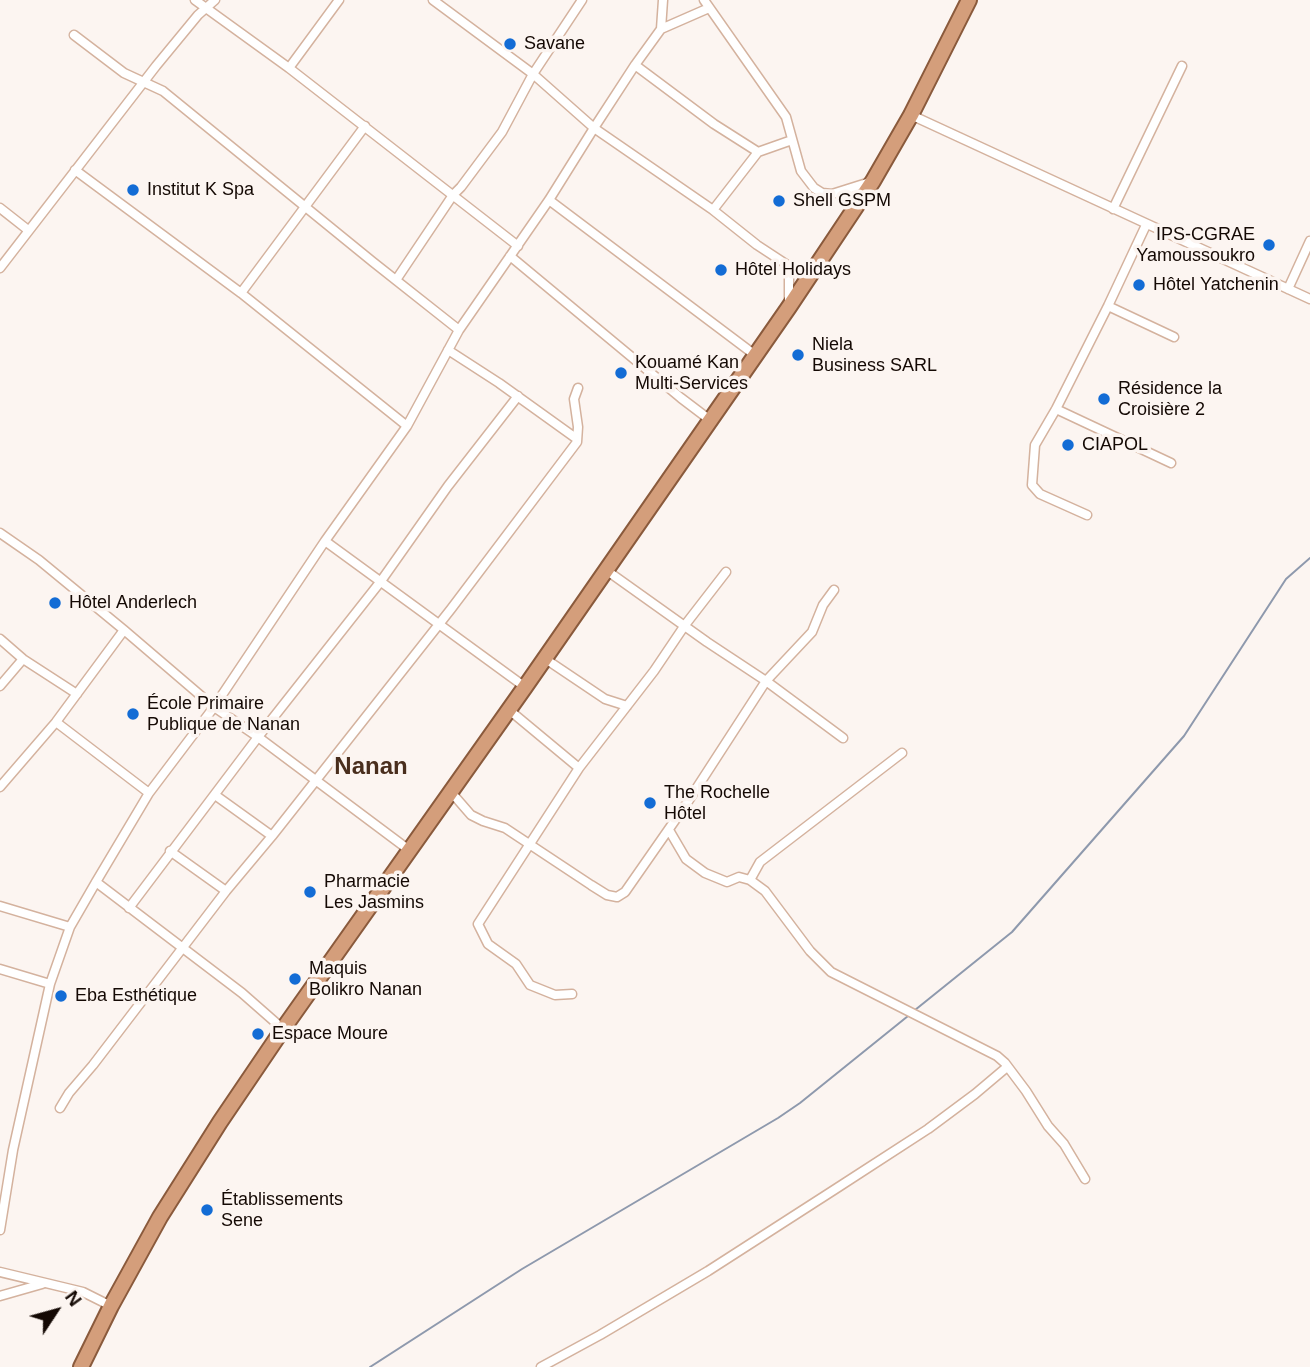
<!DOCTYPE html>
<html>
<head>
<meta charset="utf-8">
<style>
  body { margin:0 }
  #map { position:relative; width:1310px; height:1367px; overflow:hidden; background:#fcf5f1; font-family:Helvetica,sans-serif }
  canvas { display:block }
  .north { position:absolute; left:21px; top:1276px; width:70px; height:70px; -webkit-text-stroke:5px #fcf5f1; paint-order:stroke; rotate:54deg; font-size:19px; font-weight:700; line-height:28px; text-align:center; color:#140904 }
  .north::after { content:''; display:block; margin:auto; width:24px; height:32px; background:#140904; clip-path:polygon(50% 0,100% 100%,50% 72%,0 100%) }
</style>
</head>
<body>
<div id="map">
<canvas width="1310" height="1367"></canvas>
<div class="north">N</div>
</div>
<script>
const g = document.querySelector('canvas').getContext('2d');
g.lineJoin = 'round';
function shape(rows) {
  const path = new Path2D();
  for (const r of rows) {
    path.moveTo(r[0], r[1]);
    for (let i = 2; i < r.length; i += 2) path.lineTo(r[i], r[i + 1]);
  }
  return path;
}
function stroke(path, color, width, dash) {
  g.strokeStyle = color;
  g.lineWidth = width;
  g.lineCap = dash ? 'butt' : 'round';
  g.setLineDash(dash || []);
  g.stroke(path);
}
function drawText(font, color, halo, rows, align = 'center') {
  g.font = font + ' Helvetica,sans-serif';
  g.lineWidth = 7;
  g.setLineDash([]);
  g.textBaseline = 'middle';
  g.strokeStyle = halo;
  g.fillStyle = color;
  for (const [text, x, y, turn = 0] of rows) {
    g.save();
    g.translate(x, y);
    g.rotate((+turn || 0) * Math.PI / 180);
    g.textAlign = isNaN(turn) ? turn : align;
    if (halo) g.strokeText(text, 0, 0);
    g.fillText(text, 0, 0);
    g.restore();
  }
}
const stream = shape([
  [915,1010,1012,932,1184,736,1286,579,1310,558],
  [370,1367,522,1269,778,1118,800,1103,908,1016]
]);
const minor = shape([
  [195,0,289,68,518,246],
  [433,0,533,74,594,128,713,210,757,245,789,266,789,304],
  [704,0,786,117,801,171,814,188,822,193,832,194,870,182],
  [661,29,663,0],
  [74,35,124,73,163,91,373,262,459,330],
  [635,65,714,124,758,152,792,140],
  [289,68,339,0],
  [911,115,1310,299],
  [75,170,241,293,407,426],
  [549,200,755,355],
  [0,208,28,230],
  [1113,209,1182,66],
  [713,210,758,152],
  [510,256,681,398,710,420],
  [0,268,156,66,198,15,215,0],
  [396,280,453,195,461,187,502,132,533,74,582,0],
  [1288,289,1310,241],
  [241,293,365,126],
  [1108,306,1174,337],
  [448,350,499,383,577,439],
  [1056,409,1171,463],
  [1087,515,1040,494,1032,485,1035,445,1056,409,1108,306,1146,225],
  [0,533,39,560,124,630,214,707,258,737,381,581,448,486,518,396],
  [325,541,525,687],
  [606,570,707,642,766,681,843,738],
  [0,639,23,659,77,694],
  [544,658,605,699,627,706],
  [0,686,23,659],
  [508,709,579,768],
  [56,722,149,793],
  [0,787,56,722,124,630],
  [451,792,471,815,483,821,505,828,591,885,607,895,617,897,625,892,687,803,766,681,812,632,823,605,834,590],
  [215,795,272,836],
  [669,830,686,859,705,873,727,882,739,877,750,880,765,891,810,951,831,972,997,1056,1005,1063,1026,1091,1048,1126,1064,1144,1085,1179],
  [170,851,226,891],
  [750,880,760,862,902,753],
  [96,882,242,993,283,1029],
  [0,906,70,927],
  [129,908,258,737,409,850],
  [0,969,50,984],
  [572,994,555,995,530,985,516,964,488,944,478,924,579,768,654,671,685,625,726,572],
  [60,1108,69,1093,93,1065,226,891,272,836,451,609,577,442,578,427,574,399,578,388],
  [0,1230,13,1150,50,984,70,927,96,882,149,793,214,707,325,541,407,426,459,330,549,200,594,128,635,65,661,29,709,8],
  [0,1272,83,1292,111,1306],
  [0,1296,42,1284],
  [541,1367,600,1335,708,1271,837,1188,928,1129,975,1094,1007,1067]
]);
const trunk = shape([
  [81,1367,111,1306,160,1217,220,1122,283,1029,525,687,789,307,873,181,911,115,969,0]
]);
const markers = [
  [510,44,7,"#136cd5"],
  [133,190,7,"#136cd5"],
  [779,201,7,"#136cd5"],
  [1269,245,7,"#136cd5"],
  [721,270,7,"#136cd5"],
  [1139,285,7,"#136cd5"],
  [798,355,7,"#136cd5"],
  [621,373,7,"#136cd5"],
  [1104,399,7,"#136cd5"],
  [1068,445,7,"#136cd5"],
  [55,603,7,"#136cd5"],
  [133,714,7,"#136cd5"],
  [650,803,7,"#136cd5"],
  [310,892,7,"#136cd5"],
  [295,979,7,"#136cd5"],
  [61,996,7,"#136cd5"],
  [258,1034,7,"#136cd5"],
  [207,1210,7,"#136cd5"]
];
const poiNames = [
  ["Savane",524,44],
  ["Institut K Spa",147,190],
  ["Shell GSPM",793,201],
  ["IPS-CGRAE",1255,235,"right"],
  ["Yamoussoukro",1255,256,"right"],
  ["Hôtel Holidays",735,270],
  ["Hôtel Yatchenin",1153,285],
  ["Niela",812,345],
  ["Business SARL",812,366],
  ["Kouamé Kan",635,363],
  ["Multi-Services",635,384],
  ["Résidence la",1118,389],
  ["Croisière 2",1118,410],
  ["CIAPOL",1082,445],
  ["Hôtel Anderlech",69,603],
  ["École Primaire",147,704],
  ["Publique de Nanan",147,725],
  ["The Rochelle",664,793],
  ["Hôtel",664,814],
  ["Pharmacie",324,882],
  ["Les Jasmins",324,903],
  ["Maquis",309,969],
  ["Bolikro Nanan",309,990],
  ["Eba Esthétique",75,996],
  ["Espace Moure",272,1034],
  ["Établissements",221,1200],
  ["Sene",221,1221]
];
const districtNames = [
  ["Nanan",371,767]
];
stroke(stream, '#8e99ad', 2);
stroke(minor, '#d4b29e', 11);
stroke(trunk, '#8a5a3c', 18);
stroke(minor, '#fff', 8);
stroke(trunk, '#d49e7b', 14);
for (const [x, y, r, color] of markers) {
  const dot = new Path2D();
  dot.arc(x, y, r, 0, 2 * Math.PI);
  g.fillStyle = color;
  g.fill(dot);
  stroke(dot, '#fcf5f1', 2.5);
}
drawText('18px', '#140904', '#fcf5f1', poiNames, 'left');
drawText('bold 24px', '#492e1d', '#fcf5f1', districtNames);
</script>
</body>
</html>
